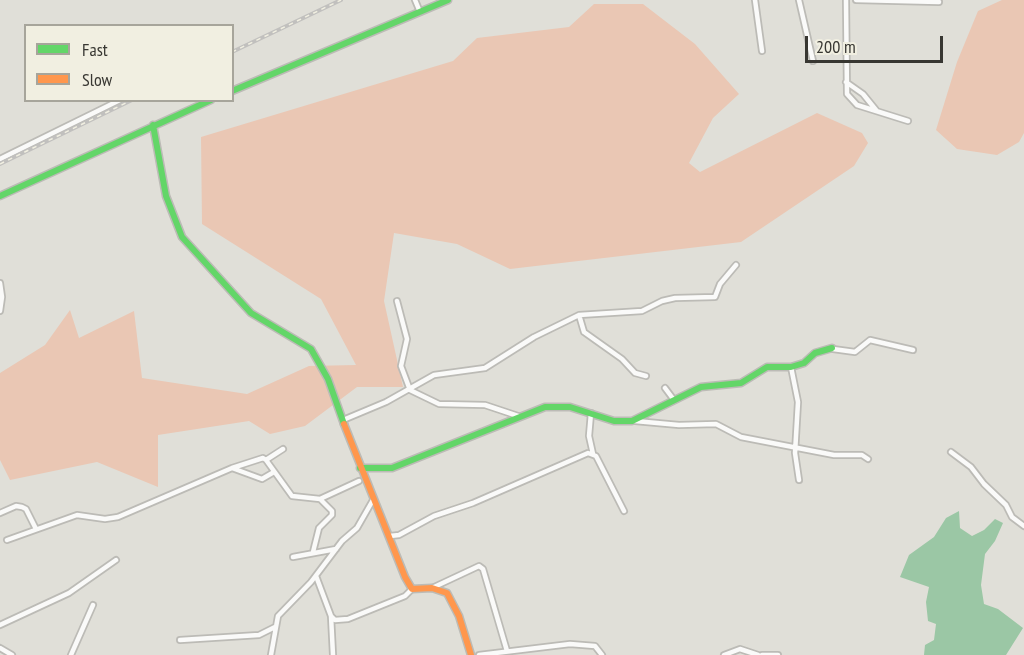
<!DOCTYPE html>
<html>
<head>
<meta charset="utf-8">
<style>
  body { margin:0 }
  #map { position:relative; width:1024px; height:655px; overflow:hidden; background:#e0dfd8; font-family:"PT Sans Narrow",sans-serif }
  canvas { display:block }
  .legend { position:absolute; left:24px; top:24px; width:210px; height:78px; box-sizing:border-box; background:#f1efe1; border:2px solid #a7a59b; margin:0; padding:8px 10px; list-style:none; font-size:18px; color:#383732 }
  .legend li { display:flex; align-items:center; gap:12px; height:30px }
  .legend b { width:30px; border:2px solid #a7a59b }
  .scale { position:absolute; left:805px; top:36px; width:138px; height:27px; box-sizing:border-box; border:3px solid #383732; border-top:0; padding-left:8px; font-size:18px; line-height:21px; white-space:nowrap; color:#383732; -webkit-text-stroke:4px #f1efe1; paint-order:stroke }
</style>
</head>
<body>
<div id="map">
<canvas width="1024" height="655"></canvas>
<ul class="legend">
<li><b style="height:8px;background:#63d668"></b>Fast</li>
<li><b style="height:8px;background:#ff974d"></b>Slow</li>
</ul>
<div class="scale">200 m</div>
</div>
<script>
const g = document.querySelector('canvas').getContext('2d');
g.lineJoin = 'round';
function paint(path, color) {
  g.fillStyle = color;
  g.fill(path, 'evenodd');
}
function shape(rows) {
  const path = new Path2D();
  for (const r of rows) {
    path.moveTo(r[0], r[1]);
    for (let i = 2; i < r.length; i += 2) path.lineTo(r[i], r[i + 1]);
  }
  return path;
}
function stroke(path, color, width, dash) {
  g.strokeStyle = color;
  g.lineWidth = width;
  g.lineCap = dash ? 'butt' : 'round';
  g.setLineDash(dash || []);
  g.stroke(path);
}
const green = shape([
  [1002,0,1024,0,1024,133,1019,142,997,155,957,149,936,130,957,62,978,11],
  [594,4,643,4,695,44,739,94,713,118,689,163,700,172,817,113,862,133,868,143,854,166,741,242,510,269,457,244,394,233,384,301,403,387,357,387,305,426,270,434,249,421,158,435,158,487,97,462,10,480,0,460,0,373,45,345,70,310,79,338,134,311,142,378,247,394,309,366,356,365,321,299,202,224,201,137,453,61,477,38,569,27]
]);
const water = shape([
  [959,511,960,528,972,536,984,530,995,519,1003,523,995,541,985,554,981,585,984,604,998,609,1023,628,1006,655,924,655,925,645,934,640,936,624,928,621,926,602,929,587,900,577,909,555,934,537,946,518]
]);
const street = shape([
  [415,0,420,12],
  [755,0,762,51],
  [799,0,813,61],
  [846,0,847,94,857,105,908,121],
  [856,0,939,2],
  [846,82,863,94,876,110],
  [0,159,120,100],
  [0,283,2,297,0,311],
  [397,301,407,339,401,366,410,390,439,404,485,405,518,416],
  [579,315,584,332,622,359,635,373,646,376],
  [833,349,855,352,870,340,913,350],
  [791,367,798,402,795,453,799,480],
  [665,388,674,400],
  [591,413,589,436,593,454],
  [343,420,386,402,434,375,485,368,534,337,579,315,642,311,662,301,675,298,715,297,720,284,736,265],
  [635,421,679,425,716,424,741,437,834,455,862,455,868,459],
  [951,452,971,467,984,484,1006,505,1012,517,1024,526],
  [266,460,283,449],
  [232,468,262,479,274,472],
  [320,499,359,481],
  [0,513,16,506,22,507,26,509,36,529],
  [390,536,399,535,434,516,473,503,588,453,596,456,624,511],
  [7,540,77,515,105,519,118,517,232,468,263,458,266,460,292,496,320,499,332,511,332,515,319,528,313,552],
  [293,557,336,549],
  [316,576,331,616,333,655],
  [432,588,479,566,483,569,507,651],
  [331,616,335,620,348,619,405,596,412,589],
  [0,625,69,593,116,560],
  [180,640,259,635,275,627],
  [0,648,12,655],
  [71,655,93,605],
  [271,655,278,616,311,582,342,541,357,528,373,500],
  [479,655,570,644,595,646,602,655],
  [724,655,740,649,758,655],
  [762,655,778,655]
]);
const fast = shape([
  [232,91,448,0],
  [153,125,166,196,182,237,251,313,311,349,328,379,344,424],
  [0,196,211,100],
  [360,468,392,468,545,407,570,407,614,421,632,421,701,387,741,383,767,367,791,367,804,363,815,353,832,348]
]);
const slow = shape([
  [344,424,405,577,412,589,432,588,447,593,459,616,471,655]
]);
const rail = shape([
  [232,52,341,0],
  [0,164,132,100]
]);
paint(green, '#eac7b4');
paint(water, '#9bc7a5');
stroke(street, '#bcbbb6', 8);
stroke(fast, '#bcbbb6', 9);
stroke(slow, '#bcbbb6', 9);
stroke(street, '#fafaf9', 4.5);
stroke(fast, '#63d668', 6);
stroke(slow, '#ff974d', 6);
stroke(rail, '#c1c0be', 4);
stroke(rail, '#f1efe1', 1.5, [4.5]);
</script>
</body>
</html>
